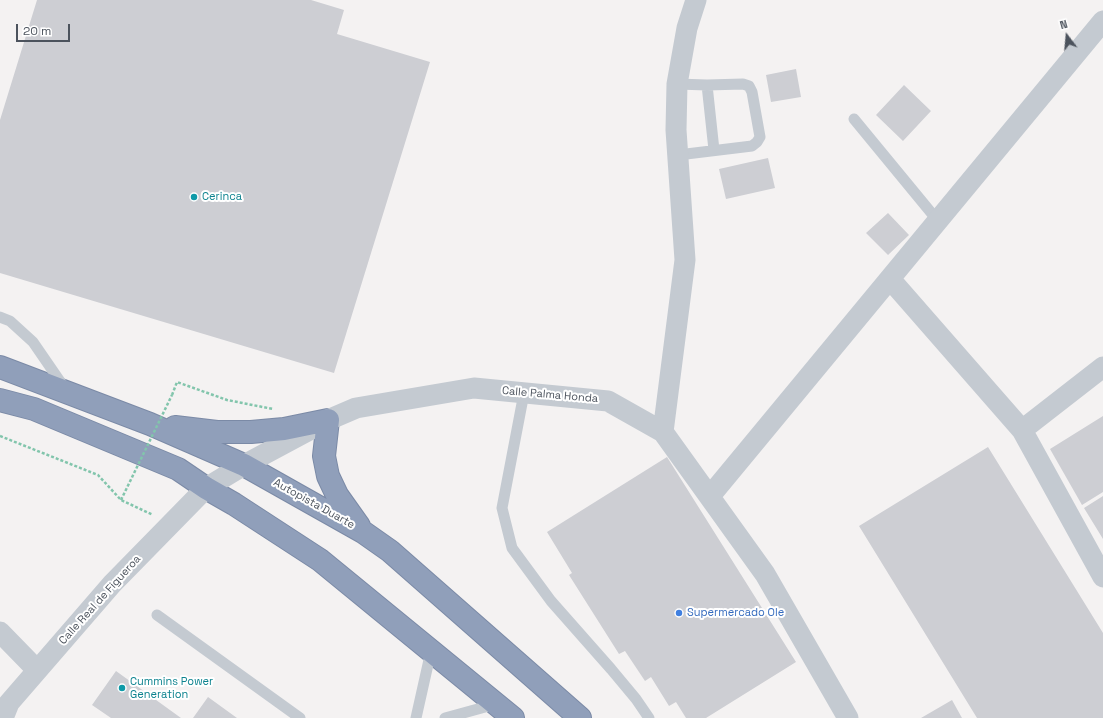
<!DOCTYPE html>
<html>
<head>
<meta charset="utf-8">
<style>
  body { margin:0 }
  #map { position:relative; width:1103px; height:718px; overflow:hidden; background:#f4f2f2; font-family:"Space Grotesk",sans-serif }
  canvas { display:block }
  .north { position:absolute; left:1047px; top:16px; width:40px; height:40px; -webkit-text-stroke:3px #fff; paint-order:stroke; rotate:344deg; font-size:11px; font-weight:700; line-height:16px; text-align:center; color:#4c535d }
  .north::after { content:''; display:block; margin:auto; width:14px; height:18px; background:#4c535d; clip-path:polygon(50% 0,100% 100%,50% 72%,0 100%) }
  .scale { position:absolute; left:16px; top:24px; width:54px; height:18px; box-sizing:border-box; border:2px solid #4c535d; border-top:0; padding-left:5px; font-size:12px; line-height:14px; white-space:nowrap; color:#4c535d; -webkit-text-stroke:3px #fff; paint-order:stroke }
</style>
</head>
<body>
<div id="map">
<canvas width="1103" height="718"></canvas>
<div class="north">N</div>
<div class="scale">20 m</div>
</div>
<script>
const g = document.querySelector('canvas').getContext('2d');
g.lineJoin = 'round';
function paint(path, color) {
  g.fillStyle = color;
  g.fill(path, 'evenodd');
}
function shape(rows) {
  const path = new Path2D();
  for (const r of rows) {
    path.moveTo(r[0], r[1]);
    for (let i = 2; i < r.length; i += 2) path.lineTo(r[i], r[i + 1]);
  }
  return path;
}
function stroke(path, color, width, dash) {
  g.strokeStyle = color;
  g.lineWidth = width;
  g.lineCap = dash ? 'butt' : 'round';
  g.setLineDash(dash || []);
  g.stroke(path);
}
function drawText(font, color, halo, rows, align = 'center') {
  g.font = font + ' "Space Grotesk",sans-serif';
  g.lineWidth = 4;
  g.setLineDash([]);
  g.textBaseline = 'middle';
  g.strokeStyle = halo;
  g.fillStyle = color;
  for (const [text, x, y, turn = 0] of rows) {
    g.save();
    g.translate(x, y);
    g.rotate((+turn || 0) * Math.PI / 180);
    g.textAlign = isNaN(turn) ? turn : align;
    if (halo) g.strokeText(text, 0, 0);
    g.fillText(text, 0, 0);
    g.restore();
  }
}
const building = shape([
  [37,0,311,0,344,10,337,34,430,62,334,373,0,273,0,120],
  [796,69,801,97,771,102,766,75],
  [904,85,931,111,903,141,876,115],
  [768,158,775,188,726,199,719,169],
  [888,213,909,235,888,255,866,233],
  [1103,416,1103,492,1082,505,1050,449],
  [988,447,1103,633,1103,718,977,718,859,526],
  [667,457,796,662,706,718,686,718,676,702,669,706,651,677,645,681,625,651,619,654,569,575,572,573,547,532],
  [1103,496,1103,539,1084,508],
  [116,671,181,718,111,718,92,705],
  [208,697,237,718,193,718],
  [952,700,962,718,921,718]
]);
const path = shape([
  [172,395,177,382,227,400,273,409],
  [0,436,98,475,121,500,153,515]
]);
const lane = shape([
  [677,84,707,85,743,84,749,86,752,92,760,137,757,142,752,146,678,155],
  [707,85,714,150],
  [854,119,938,221],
  [0,317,10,321,33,342,66,390],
  [524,393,502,508,512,548,551,601,611,669,636,699,649,718],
  [157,615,300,718],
  [416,718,431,651],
  [445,718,496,704]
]);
const street = shape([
  [890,279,1022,430,1103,577],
  [1022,430,1103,367],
  [663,432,685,260,676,130,677,84,687,28,696,0],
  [710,496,1103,21],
  [0,632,37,670],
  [3,718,9,703,112,584,206,488,244,465,328,420,356,408,474,388,608,401,663,432,765,574,848,718]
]);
const highway = shape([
  [0,367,150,424,244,465,363,532,390,551,580,718],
  [0,400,34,409,178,469,206,488,234,504,320,560,513,718],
  [175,427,217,432,251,432,284,429,328,420,324,456,328,476,337,495,359,526]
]);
const pathBridge = shape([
  [121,500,172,395]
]);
const markers = [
  [194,197,4,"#0f9aa8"],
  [679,613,4,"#3f7fe0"],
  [122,688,4,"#0f9aa8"]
];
const cultureNames = [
  ["Cerinca",202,197],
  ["Cummins Power",130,682],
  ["Generation",130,695]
];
const streetNames = [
  ["Calle Palma Honda",550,395,5],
  ["Autopista Duarte",314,504,29],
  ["Calle Real de Figueroa",100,600,-48]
];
const shopNames = [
  ["Supermercado Ole",687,613]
];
paint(building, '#cdced3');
stroke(highway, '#7b8aa6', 24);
stroke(path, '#82c5ac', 2.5, [3, 2]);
stroke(lane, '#c4cad1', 11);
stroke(street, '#c4cad1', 21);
stroke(highway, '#909fba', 22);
stroke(pathBridge, '#82c5ac', 2.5, [3, 2]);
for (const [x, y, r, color] of markers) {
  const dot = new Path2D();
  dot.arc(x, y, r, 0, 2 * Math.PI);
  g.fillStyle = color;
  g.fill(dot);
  stroke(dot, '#fff', 1.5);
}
drawText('11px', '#0d838f', '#fff', cultureNames, 'left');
drawText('11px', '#4c535d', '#fff', streetNames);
drawText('11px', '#366cbe', '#fff', shopNames, 'left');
</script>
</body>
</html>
